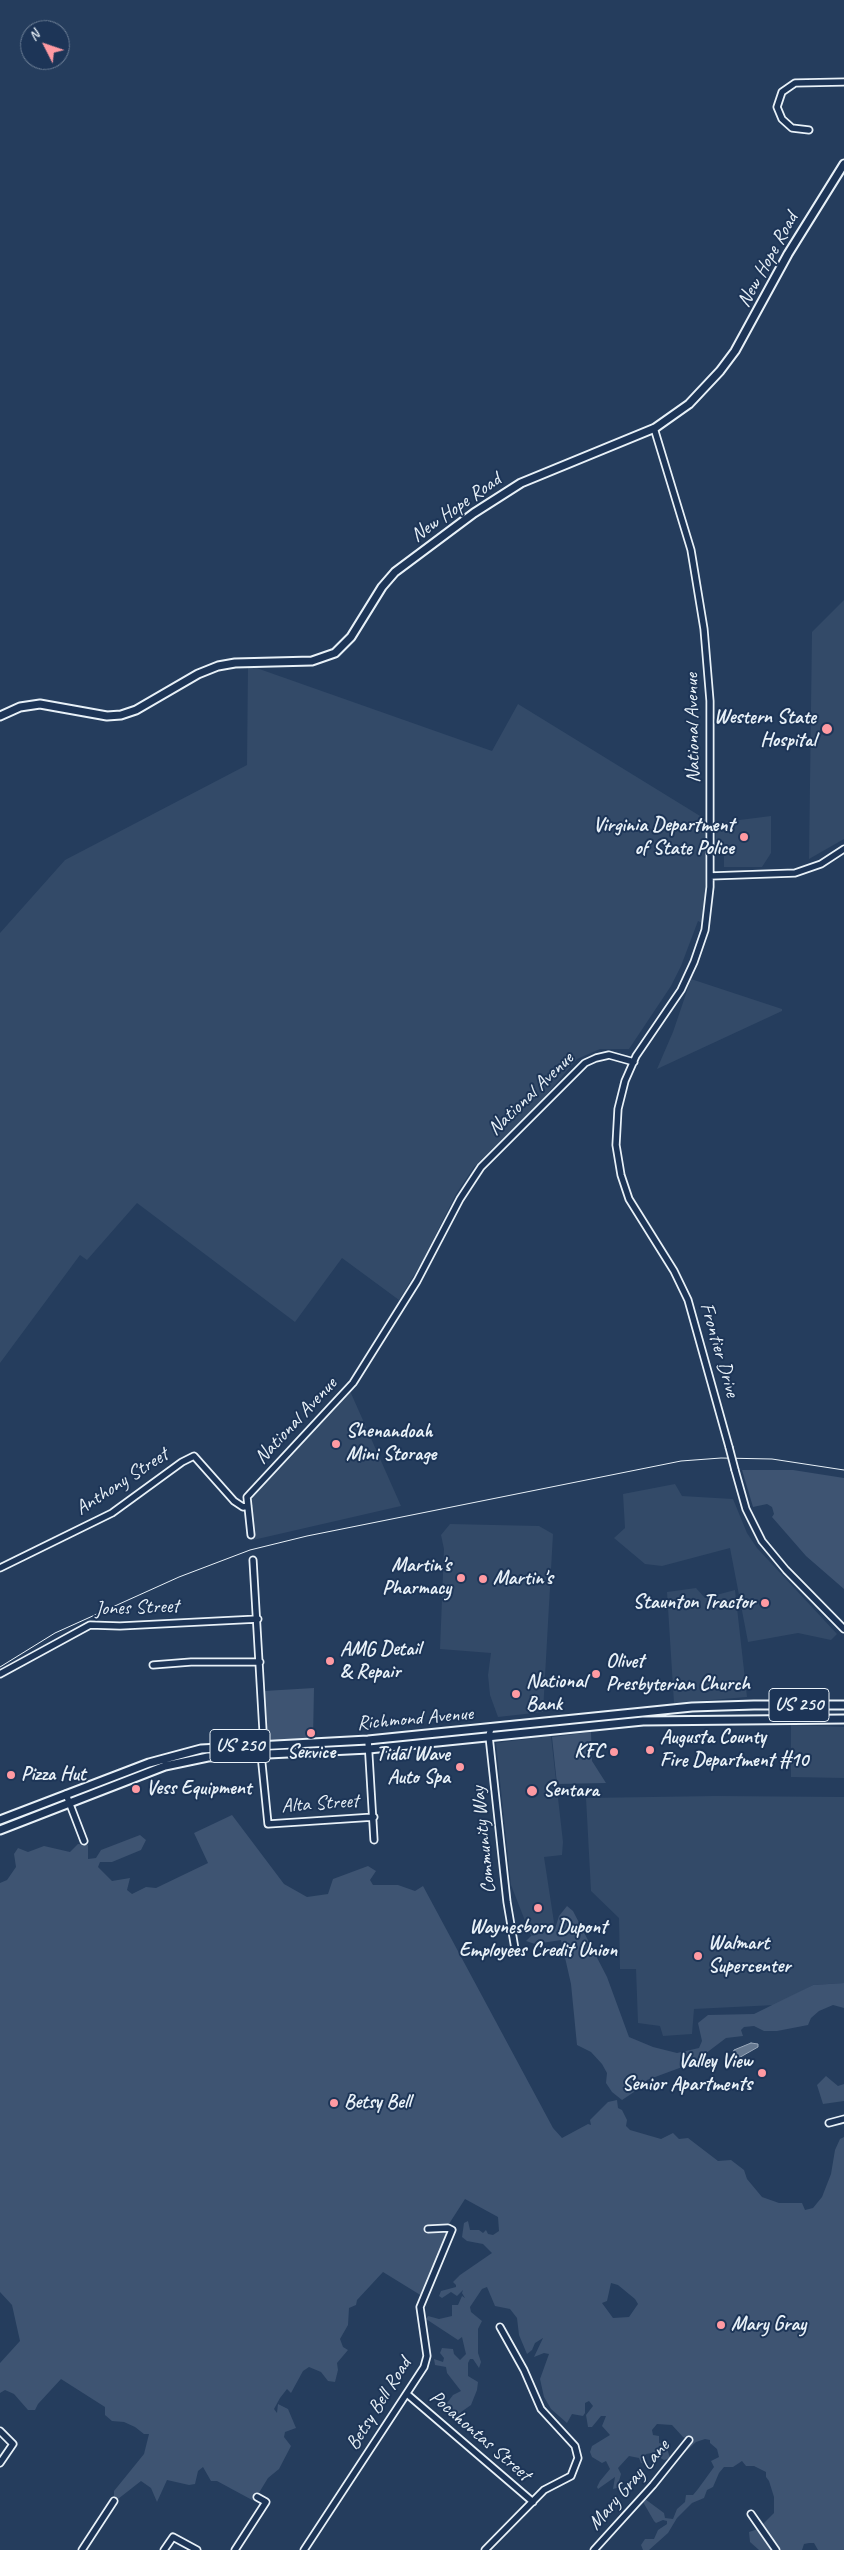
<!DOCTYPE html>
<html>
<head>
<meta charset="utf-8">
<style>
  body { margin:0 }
  #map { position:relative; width:844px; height:2550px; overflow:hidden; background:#253d5d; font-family:Caveat,sans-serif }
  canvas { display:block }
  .north { position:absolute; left:20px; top:20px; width:50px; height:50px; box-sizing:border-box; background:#1d3557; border:1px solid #6e8097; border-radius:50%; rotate:311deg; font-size:14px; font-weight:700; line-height:20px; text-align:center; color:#e8f1f8 }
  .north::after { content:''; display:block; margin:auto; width:18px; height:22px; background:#ff9aa2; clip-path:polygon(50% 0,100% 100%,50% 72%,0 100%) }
</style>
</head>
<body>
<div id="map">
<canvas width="844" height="2550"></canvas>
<div class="north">N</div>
</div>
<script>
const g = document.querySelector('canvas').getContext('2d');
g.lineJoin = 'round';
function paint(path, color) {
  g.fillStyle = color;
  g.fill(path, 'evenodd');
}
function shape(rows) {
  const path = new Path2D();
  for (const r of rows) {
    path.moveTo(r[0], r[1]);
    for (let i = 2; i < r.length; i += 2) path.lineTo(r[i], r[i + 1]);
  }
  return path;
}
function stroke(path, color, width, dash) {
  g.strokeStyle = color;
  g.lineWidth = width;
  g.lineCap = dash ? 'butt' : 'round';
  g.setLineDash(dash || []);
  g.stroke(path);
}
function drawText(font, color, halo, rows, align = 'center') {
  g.font = font + ' Caveat,sans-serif';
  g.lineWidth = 4;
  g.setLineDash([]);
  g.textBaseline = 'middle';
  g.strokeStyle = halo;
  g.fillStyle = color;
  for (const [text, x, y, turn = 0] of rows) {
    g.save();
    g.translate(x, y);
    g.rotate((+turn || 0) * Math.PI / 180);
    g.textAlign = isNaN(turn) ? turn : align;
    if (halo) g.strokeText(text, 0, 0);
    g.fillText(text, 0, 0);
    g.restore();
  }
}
const built = shape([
  [844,600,844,839,809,859,812,632],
  [248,665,492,751,518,704,705,819,705,900,702,923,698,921,681,966,671,986,629,1049,600,1049,577,1059,541,1101,474,1167,456,1194,422,1262,399,1300,342,1258,295,1322,137,1203,87,1260,80,1255,0,1363,0,933,65,860,247,765],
  [771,816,771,853,762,867,724,867,724,850,716,850,716,823],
  [691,979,782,1009,782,1011,657,1069,673,1032],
  [350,1391,401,1506,253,1540,248,1498],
  [675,1484,682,1496,733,1499,747,1533,757,1548,837,1634,831,1640,798,1633,748,1642,730,1548,662,1566,645,1564,614,1538,625,1528,623,1494],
  [450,1524,539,1526,553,1534,543,1712,498,1717,490,1695,488,1675,491,1653,440,1649,444,1549,441,1535],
  [696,1588,705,1598,735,1590,747,1697,674,1703,667,1592],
  [791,1725,844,1727,844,1778,791,1777],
  [551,1736,563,1842,562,1855,544,1857,555,1929,531,1936,511,1885,496,1743],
  [716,1796,844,1797,844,1983,813,1985,775,2005,694,2009,692,2034,663,2036,660,2026,638,2023,636,1969,620,1969,619,1918,591,1891,586,1798]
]);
const green = shape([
  [742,1470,793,1470,844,1478,844,1589,806,1556,772,1517,774,1514,772,1507,767,1504,753,1507],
  [314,1688,313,1739,267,1741,264,1691],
  [591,1732,592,1761,606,1783,557,1784,552,1737],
  [232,1815,284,1884,307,1897,328,1894,333,1879,368,1866,376,1871,370,1880,373,1885,398,1885,415,1891,423,1886,553,2128,562,2138,588,2124,591,2125,590,2120,608,2102,617,2100,618,2108,622,2110,627,2120,626,2126,630,2130,661,2139,673,2133,679,2139,688,2138,718,2161,731,2160,744,2170,747,2179,762,2197,779,2203,802,2203,805,2210,813,2208,822,2197,831,2174,835,2150,840,2139,844,2137,844,2550,818,2550,814,2543,809,2543,804,2544,802,2550,759,2550,750,2542,749,2532,758,2529,774,2513,774,2497,769,2481,766,2477,766,2472,754,2466,746,2466,742,2461,733,2467,724,2467,719,2473,713,2487,707,2490,704,2498,692,2503,677,2518,668,2533,649,2550,643,2550,641,2545,645,2539,654,2539,658,2530,667,2524,667,2521,663,2520,656,2523,654,2521,643,2502,645,2499,664,2513,665,2518,673,2519,677,2509,685,2502,686,2495,693,2495,698,2489,714,2467,711,2461,719,2457,717,2449,710,2443,710,2440,705,2439,696,2442,684,2453,683,2451,689,2440,683,2437,672,2425,657,2424,652,2430,653,2435,659,2436,659,2443,666,2445,670,2458,664,2460,652,2453,646,2454,643,2458,645,2464,641,2463,639,2458,629,2456,618,2468,621,2474,617,2488,613,2489,615,2477,598,2489,597,2487,600,2481,610,2469,606,2461,602,2463,592,2457,590,2452,592,2446,610,2435,602,2426,606,2416,601,2416,592,2427,588,2427,586,2415,593,2406,589,2401,585,2403,585,2413,583,2416,572,2414,567,2423,551,2409,544,2397,540,2379,549,2354,544,2353,534,2357,543,2338,535,2343,532,2350,527,2354,519,2335,517,2318,510,2309,495,2306,487,2287,482,2289,470,2307,471,2312,482,2321,478,2329,478,2353,481,2362,479,2368,473,2359,470,2359,468,2363,468,2376,478,2382,477,2390,471,2405,461,2412,458,2422,445,2413,444,2407,453,2395,461,2391,447,2373,446,2367,435,2365,434,2359,443,2362,444,2358,440,2353,442,2348,453,2349,454,2354,460,2360,466,2354,465,2350,462,2337,458,2340,426,2319,428,2316,439,2319,452,2316,452,2305,458,2305,462,2296,465,2298,462,2293,463,2290,457,2296,451,2292,442,2298,439,2296,441,2291,456,2287,456,2285,453,2282,460,2275,492,2253,483,2244,467,2241,462,2237,464,2223,468,2221,470,2230,479,2230,483,2233,486,2230,488,2234,493,2235,499,2231,498,2217,465,2199,447,2227,448,2232,422,2296,383,2272,357,2300,356,2305,349,2308,348,2325,340,2339,343,2347,348,2350,337,2363,338,2370,335,2382,328,2381,321,2372,309,2367,303,2371,291,2393,287,2389,280,2398,274,2409,277,2413,278,2404,288,2409,296,2428,285,2432,284,2437,291,2446,279,2469,268,2478,254,2501,217,2481,211,2481,203,2467,198,2471,195,2484,189,2485,167,2480,157,2502,151,2488,141,2481,118,2499,114,2497,114,2491,144,2454,149,2434,144,2434,135,2427,124,2422,112,2421,105,2415,105,2407,61,2379,38,2404,35,2410,28,2410,14,2394,5,2390,0,2393,0,2363,20,2341,12,2305,0,2292,0,1883,7,1880,16,1867,14,1854,18,1848,28,1852,44,1846,70,1852,78,1844,88,1845,88,1859,96,1858,101,1850,140,1835,146,1840,141,1850,112,1862,100,1862,98,1867,112,1881,130,1878,127,1890,132,1894,146,1887,156,1888,208,1863,194,1833],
  [611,2283,618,2285,635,2299,638,2304,629,2317,613,2318,602,2303,607,2301],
  [567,1906,573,1911,607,1977,629,2037,653,2047,677,2053,699,2048,702,2041,698,2023,708,2015,754,2014,813,1985,844,1983,844,2008,833,2005,819,2011,811,2018,808,2025,777,2031,764,2031,754,2026,744,2027,741,2030,743,2036,726,2038,693,2063,647,2080,640,2088,622,2100,612,2092,606,2083,607,2073,602,2064,591,2052,577,2045,571,1984,561,1940,535,1944,526,1941,531,1936,555,1929,559,1916],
  [826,2076,838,2086,844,2084,844,2101,823,2104,817,2085]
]);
const water = shape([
  [751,2043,758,2044,758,2047,728,2064,734,2050,751,2043]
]);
const minor = shape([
  [809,130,792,128,782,119,777,107,782,92,795,83,844,82],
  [654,428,691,550,704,629,710,701,710,887,705,930,694,962,681,990,636,1056,625,1081,618,1109,616,1145,621,1175,629,1199,674,1271,688,1300,729,1447],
  [710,876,795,873,821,864,844,849],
  [735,1470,746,1509,762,1541,786,1570,844,1629],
  [251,1535,247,1497,353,1383,417,1281,460,1199,481,1167,585,1063,596,1058,609,1055,634,1062],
  [253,1560,263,1731,261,1754,268,1824,374,1817],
  [0,1568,112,1513,182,1462,194,1456,234,1501,243,1507,248,1506],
  [153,1665,191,1662,260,1662],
  [0,1674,90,1625,120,1626,258,1619],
  [491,1727,489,1736,507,1902,515,1949],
  [368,1740,374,1840],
  [66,1794,84,1841],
  [829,2123,844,2119],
  [407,2394,533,2502],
  [0,2431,13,2444,0,2463],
  [751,2514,776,2550],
  [82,2550,114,2501],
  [164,2550,173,2537,197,2550],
  [235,2550,266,2502,257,2497],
  [304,2550,424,2367,427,2356,420,2307,452,2230,448,2228,428,2229],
  [485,2550,544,2490,571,2476,578,2458,575,2446,541,2409,524,2370,500,2327],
  [594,2550,653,2485,689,2440]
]);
const major = shape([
  [0,716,20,707,40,704,107,716,121,715,136,710,198,674,218,666,235,663,312,661,335,653,351,637,382,587,395,572,474,513,521,483,655,428,689,404,720,371,735,351,788,254,844,164],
  [0,1820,149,1763,201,1749,368,1740,692,1707,754,1705,844,1705],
  [0,1830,165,1766,208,1757,369,1749,643,1721,844,1719]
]);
const rail = shape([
  [0,1667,55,1633,179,1577,250,1550,307,1536,681,1461,721,1458,772,1459,844,1470]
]);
const minorBridge = shape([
  [729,1447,735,1470]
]);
const markers = [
  [827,729,6,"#ff9aa2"],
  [744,837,5,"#ff9aa2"],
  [336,1444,5,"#ff9aa2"],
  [461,1578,5,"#ff9aa2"],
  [483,1579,5,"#ff9aa2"],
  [765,1603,5,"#ff9aa2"],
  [330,1661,5,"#ff9aa2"],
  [596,1674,5,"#ff9aa2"],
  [516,1694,5,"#ff9aa2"],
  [311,1733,5,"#ff9aa2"],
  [650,1750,5,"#ff9aa2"],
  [614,1752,5,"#ff9aa2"],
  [460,1767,5,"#ff9aa2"],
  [11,1775,5,"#ff9aa2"],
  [136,1789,5,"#ff9aa2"],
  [532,1791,6,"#ff9aa2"],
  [538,1908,5,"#ff9aa2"],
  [698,1956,5,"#ff9aa2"],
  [762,2073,5,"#ff9aa2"],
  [334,2103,5,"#ff9aa2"],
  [721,2325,5,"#ff9aa2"]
];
const shields = [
  [799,1705,60],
  [240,1746,60]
];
const shieldNames = [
  ["US 250",799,1705],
  ["US 250",240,1746]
];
const streetNames = [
  ["New Hope Road",768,260,-61],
  ["New Hope Road",456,508,-35],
  ["National Avenue",693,728,-91],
  ["National Avenue",531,1094,-44],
  ["Frontier Drive",719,1350,74],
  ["National Avenue",296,1421,-47],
  ["Anthony Street",122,1482,-33],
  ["Jones Street",137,1608,-2],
  ["Richmond Avenue",415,1719,-5],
  ["Alta Street",320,1804,-4],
  ["Community Way",484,1840,-96],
  ["Betsy Bell Road",379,2404,-58],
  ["Pocahontas Street",480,2436,41],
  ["Mary Gray Lane",629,2485,-49]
];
const poiNames = [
  ["Western State",816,718,"right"],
  ["Hospital",816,741,"right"],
  ["Virginia Department",734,826,"right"],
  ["of State Police",734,849,"right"],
  ["Shenandoah",346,1432],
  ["Mini Storage",346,1455],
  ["Martin's",451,1566,"right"],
  ["Pharmacy",451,1589,"right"],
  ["Martin's",493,1579],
  ["Staunton Tractor",755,1603,"right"],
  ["AMG Detail",340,1650],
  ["& Repair",340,1673],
  ["Olivet",606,1662],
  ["Presbyterian Church",606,1685],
  ["National",526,1682],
  ["Bank",526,1705],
  ["Augusta County",660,1738],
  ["Fire Department #10",660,1761],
  ["KFC",604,1752,"right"],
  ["Service",311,1753,"center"],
  ["Tidal Wave",450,1755,"right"],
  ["Auto Spa",450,1778,"right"],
  ["Pizza Hut",21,1775],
  ["Vess Equipment",146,1789],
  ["Sentara",543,1791],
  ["Waynesboro Dupont",538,1928,"center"],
  ["Employees Credit Union",538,1951,"center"],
  ["Walmart",708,1944],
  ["Supercenter",708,1967],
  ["Valley View",752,2062,"right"],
  ["Senior Apartments",752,2085,"right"],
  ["Betsy Bell",344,2103],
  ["Mary Gray",731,2325]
];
paint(built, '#334a68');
paint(green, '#3e5472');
paint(water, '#657890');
stroke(water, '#99a8ba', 1);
stroke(minor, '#e8f1f8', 9);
stroke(major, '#e8f1f8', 11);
stroke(minor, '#1d3557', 5.5);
stroke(major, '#1d3557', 7);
stroke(rail, '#e8f1f8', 1);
stroke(minorBridge, '#e8f1f8', 9, []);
stroke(minorBridge, '#1d3557', 5.5);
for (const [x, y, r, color] of markers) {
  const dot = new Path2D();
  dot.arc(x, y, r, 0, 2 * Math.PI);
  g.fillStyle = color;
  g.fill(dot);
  stroke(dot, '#1d3557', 2);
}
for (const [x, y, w] of shields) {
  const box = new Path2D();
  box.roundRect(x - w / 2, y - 16.5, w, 33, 4);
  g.fillStyle = '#1d3557';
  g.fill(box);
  stroke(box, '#e8f1f8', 1);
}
drawText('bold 19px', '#e8f1f8', null, shieldNames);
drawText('20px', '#e8f1f8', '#1d3557', streetNames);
drawText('bold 20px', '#e8f1f8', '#1d3557', poiNames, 'left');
</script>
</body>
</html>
